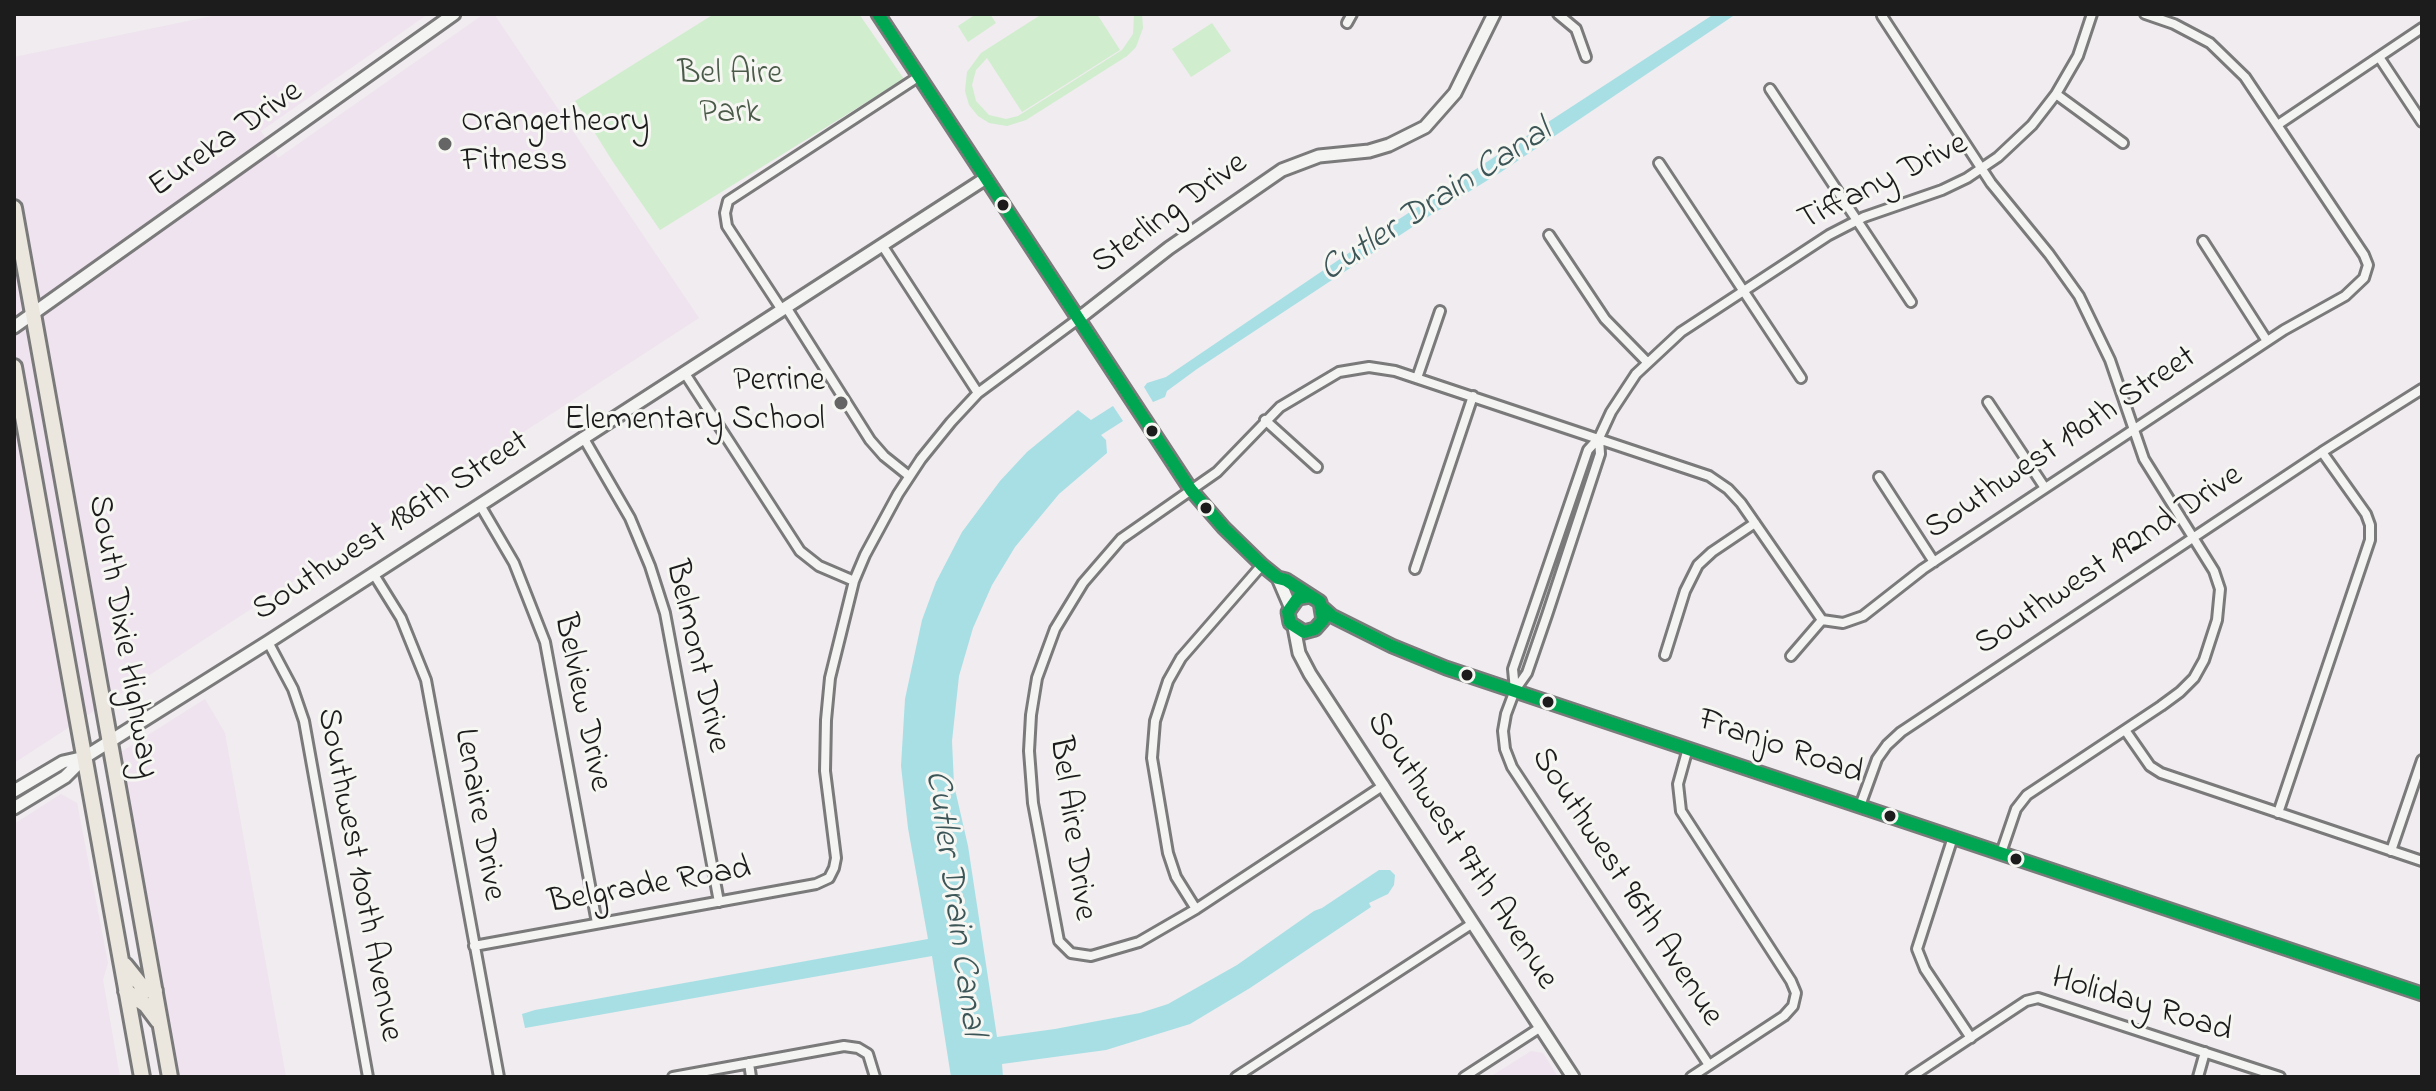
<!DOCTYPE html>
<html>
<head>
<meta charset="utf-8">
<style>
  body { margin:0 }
  #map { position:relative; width:2436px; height:1091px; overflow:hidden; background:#f0ecef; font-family:"Indie Flower",sans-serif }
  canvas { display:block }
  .frame { position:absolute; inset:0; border:16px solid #1c1c1c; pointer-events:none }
</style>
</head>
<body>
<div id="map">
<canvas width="2436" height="1091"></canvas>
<div class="frame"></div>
</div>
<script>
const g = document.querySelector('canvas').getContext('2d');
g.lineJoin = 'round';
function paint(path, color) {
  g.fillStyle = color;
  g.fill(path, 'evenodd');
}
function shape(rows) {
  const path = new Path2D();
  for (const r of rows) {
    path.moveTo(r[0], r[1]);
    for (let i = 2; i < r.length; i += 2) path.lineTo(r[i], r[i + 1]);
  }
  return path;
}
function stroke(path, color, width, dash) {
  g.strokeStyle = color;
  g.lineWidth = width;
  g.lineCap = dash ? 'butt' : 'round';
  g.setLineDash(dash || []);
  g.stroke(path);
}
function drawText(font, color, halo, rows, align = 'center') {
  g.font = font + ' "Indie Flower",sans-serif';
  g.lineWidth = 6;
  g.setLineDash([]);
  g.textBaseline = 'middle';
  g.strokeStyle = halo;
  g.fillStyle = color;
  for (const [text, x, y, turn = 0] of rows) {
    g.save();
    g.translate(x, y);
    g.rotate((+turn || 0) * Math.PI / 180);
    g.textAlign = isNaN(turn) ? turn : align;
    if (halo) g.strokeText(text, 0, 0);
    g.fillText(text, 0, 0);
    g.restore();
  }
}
const built = shape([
  [222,14,428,14,261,131,278,158,484,14,494,14,699,318,14,763,14,57],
  [205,699,225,733,286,1077,173,1077,118,754],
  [61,794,77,803,108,963,103,980,120,1077,14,1077,14,824],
  [1531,1051,1543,1053,1558,1077,1490,1077]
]);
const green = shape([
  [714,14,859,14,904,79,660,230,613,162,575,101],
  [976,14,990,14,996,23,968,42,958,26],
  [1042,14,1097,14,1120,50,1022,112,987,58,976,70,972,85,976,101,989,115,1006,119,1018,116,1122,50,1133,34,1134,14,1142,14,1143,28,1136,47,1127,56,1026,120,1007,126,989,123,978,116,969,105,965,91,967,72,981,53],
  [1212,23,1231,51,1191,77,1172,49]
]);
const water = shape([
  [1714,14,1736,14,1501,172,1426,218,1197,369,1167,391,1165,397,1153,402,1144,387,1147,383,1166,377,1390,225],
  [1113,406,1123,421,1101,435,1106,440,1107,453,1059,494,1015,547,992,585,973,628,959,676,952,741,954,785,968,846,997,1037,1055,1029,1140,1013,1168,1004,1237,965,1314,911,1322,908,1379,870,1390,870,1395,875,1394,885,1388,894,1369,903,1371,907,1250,988,1190,1024,1106,1050,1002,1064,1003,1077,951,1077,932,956,525,1028,522,1014,535,1010,928,939,908,828,901,766,905,699,922,620,936,582,962,532,1000,481,1027,452,1078,410,1091,420]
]);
const street = shape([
  [1558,14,1576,29,1586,57],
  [1882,16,1991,183,2049,254,2079,296,2110,360,2144,459,2214,571,2220,589,2217,620,2204,660,2194,678,2180,692,2161,706,2027,795,2016,809,2001,853],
  [1347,23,1352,14],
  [2379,57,2422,122],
  [1770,89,1911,302],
  [2056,94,2123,143],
  [2279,124,2422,28],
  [1659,163,1801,378],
  [1549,235,1605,319,1647,362],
  [2203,241,2267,341],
  [882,245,978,393],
  [786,307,870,440,884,456,909,476],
  [782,310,727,226,725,213,728,201,918,77],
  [684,372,800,551,819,566,854,581],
  [1417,378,1440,311],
  [1988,402,2045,488],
  [1265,420,1317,467],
  [583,437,630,518,650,566,665,613,719,902],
  [1599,438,1600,454,1547,615,1527,673,1515,690,1506,714,1503,731,1505,749,1512,767,1709,1065],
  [1879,477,1934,562],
  [480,505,514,563,545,642,597,923],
  [1415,569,1473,396],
  [373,573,401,618,426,680,499,1077],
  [1822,620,1843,623,1863,616,1923,569,2284,330,2345,296,2364,278,2368,265,2364,255,2245,77,2210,43,2174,24,2145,14],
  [268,642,293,689,304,721,368,1077],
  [1665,655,1685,591,1698,565,1712,552,1755,523],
  [1791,656,1822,620],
  [1515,690,1513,669,1588,450,1599,438,1611,412,1636,374,1681,332,1829,235,1864,217,1942,190,1967,178,1998,157,2032,125,2056,94,2078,56,2092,14],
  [2125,730,2150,766,2161,773,2422,861],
  [1688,748,1678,784,1681,811,1791,981,1796,993,1793,1006,1784,1016,1691,1077],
  [1384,785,1196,909,1139,942,1091,956,1071,953,1059,941,1033,803,1029,751,1031,715,1037,678,1055,629,1083,583,1121,539,1217,472,1280,407,1339,372,1369,367,1395,371,1709,476,1728,489,1741,503,1822,620],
  [1860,806,1877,759,1887,745,1901,732,2322,452,2422,389],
  [2278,813,2370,540,2370,525,2366,514,2322,452],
  [1953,837,1917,949,1925,969,1971,1038],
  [2391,851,2422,760],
  [1196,909,1176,877,1168,853,1152,758,1155,721,1168,681,1181,658,1262,565],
  [474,946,816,884,829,878,834,868,836,858,825,771,826,720,830,678,854,581,865,555,898,494,921,459,951,422,978,393,1078,319],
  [749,1063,751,1077],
  [673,1077,844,1046,858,1048,868,1054,875,1077],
  [1236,1077,1473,923],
  [1464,1077,1541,1027],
  [1911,1077,2026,1001,2038,998,2280,1077],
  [2198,1077,2205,1052]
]);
const secondary = shape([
  [878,14,1191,490,1224,528,1262,565,1278,578,1286,580,1320,602,1323,620,1315,629,1304,632,1290,623,1288,612,1298,598,1310,596],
  [1078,319,1169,248,1282,170,1319,156,1369,151,1389,145,1425,127,1455,93,1494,14],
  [14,327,454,14],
  [1278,578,1290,606],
  [1323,608,1332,616,1392,646,1446,668,2422,994],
  [1294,627,1299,653,1310,674,1573,1077],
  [14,791,63,762,85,757],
  [14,808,65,777,85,757,268,642,986,178]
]);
const highway = shape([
  [14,208,170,1077],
  [14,367,142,1077],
  [125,965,145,990,155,991],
  [126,991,146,1005,158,1021]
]);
const bus1 = shape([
  [878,14,1191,490,1224,528,1262,565,1278,578,1286,580,1320,602,1323,620,1315,629,1304,632,1290,623,1288,612,1298,598,1310,596],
  [1323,608,1332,616,1392,646,1446,668,2422,994]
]);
const markers = [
  [445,144,8,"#666566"],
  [1003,205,7,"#1c1c1c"],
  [841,403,8,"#666566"],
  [1152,431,7,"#1c1c1c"],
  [1206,508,7,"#1c1c1c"],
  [1467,675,7,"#1c1c1c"],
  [1548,702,7,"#1c1c1c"],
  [1890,816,7,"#1c1c1c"],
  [2016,859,7,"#1c1c1c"]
];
const parkNames = [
  ["Bel Aire",730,76],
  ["Park",730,115]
];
const poiNames = [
  ["Orangetheory",461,124],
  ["Fitness",461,163],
  ["Perrine",825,383,"right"],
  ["Elementary School",825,422,"right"]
];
const streetNames = [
  ["Eureka Drive",227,141,-35],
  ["Tiffany Drive",1884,184,-26],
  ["Sterling Drive",1171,215,-36],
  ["Southwest 190th Street",2062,445,-34],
  ["Southwest 186th Street",392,528,-33],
  ["Southwest 192nd Drive",2110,562,-34],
  ["South Dixie Highway",121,637,80],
  ["Belmont Drive",695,657,77],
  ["Belview Drive",580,703,78],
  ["Franjo Road",1780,749,19],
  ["Lenaire Drive",477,815,80],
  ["Bel Aire Drive",1070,829,82],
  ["Southwest 97th Avenue",1460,852,57],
  ["Southwest 100th Avenue",357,875,79],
  ["Belgrade Road",650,888,-10],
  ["Southwest 96th Avenue",1625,888,57],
  ["Holiday Road",2141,1007,17]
];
const waterNames = [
  ["Cutler Drain Canal",1437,203,-33],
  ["Cutler Drain Canal",952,903,82]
];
paint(built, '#eee3ee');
paint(green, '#d0edce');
paint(water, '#a7dfe5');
stroke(street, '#7b7a7b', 14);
stroke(secondary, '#7b7a7b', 17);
stroke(highway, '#7b7a7b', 20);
stroke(street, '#f4f4f2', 8);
stroke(secondary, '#f4f4f2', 11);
stroke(highway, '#ebe7de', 14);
stroke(bus1, '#00a651', 12);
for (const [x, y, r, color] of markers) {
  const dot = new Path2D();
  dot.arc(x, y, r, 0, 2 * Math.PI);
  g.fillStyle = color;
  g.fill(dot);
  stroke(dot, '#f6f6f2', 3);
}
drawText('34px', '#4a5b49', '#f6f6f2', parkNames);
drawText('34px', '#1c1c1c', '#f6f6f2', poiNames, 'left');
drawText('34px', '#1c1c1c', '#f6f6f2', streetNames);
drawText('italic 36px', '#3c5557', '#f6f6f2', waterNames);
</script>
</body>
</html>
